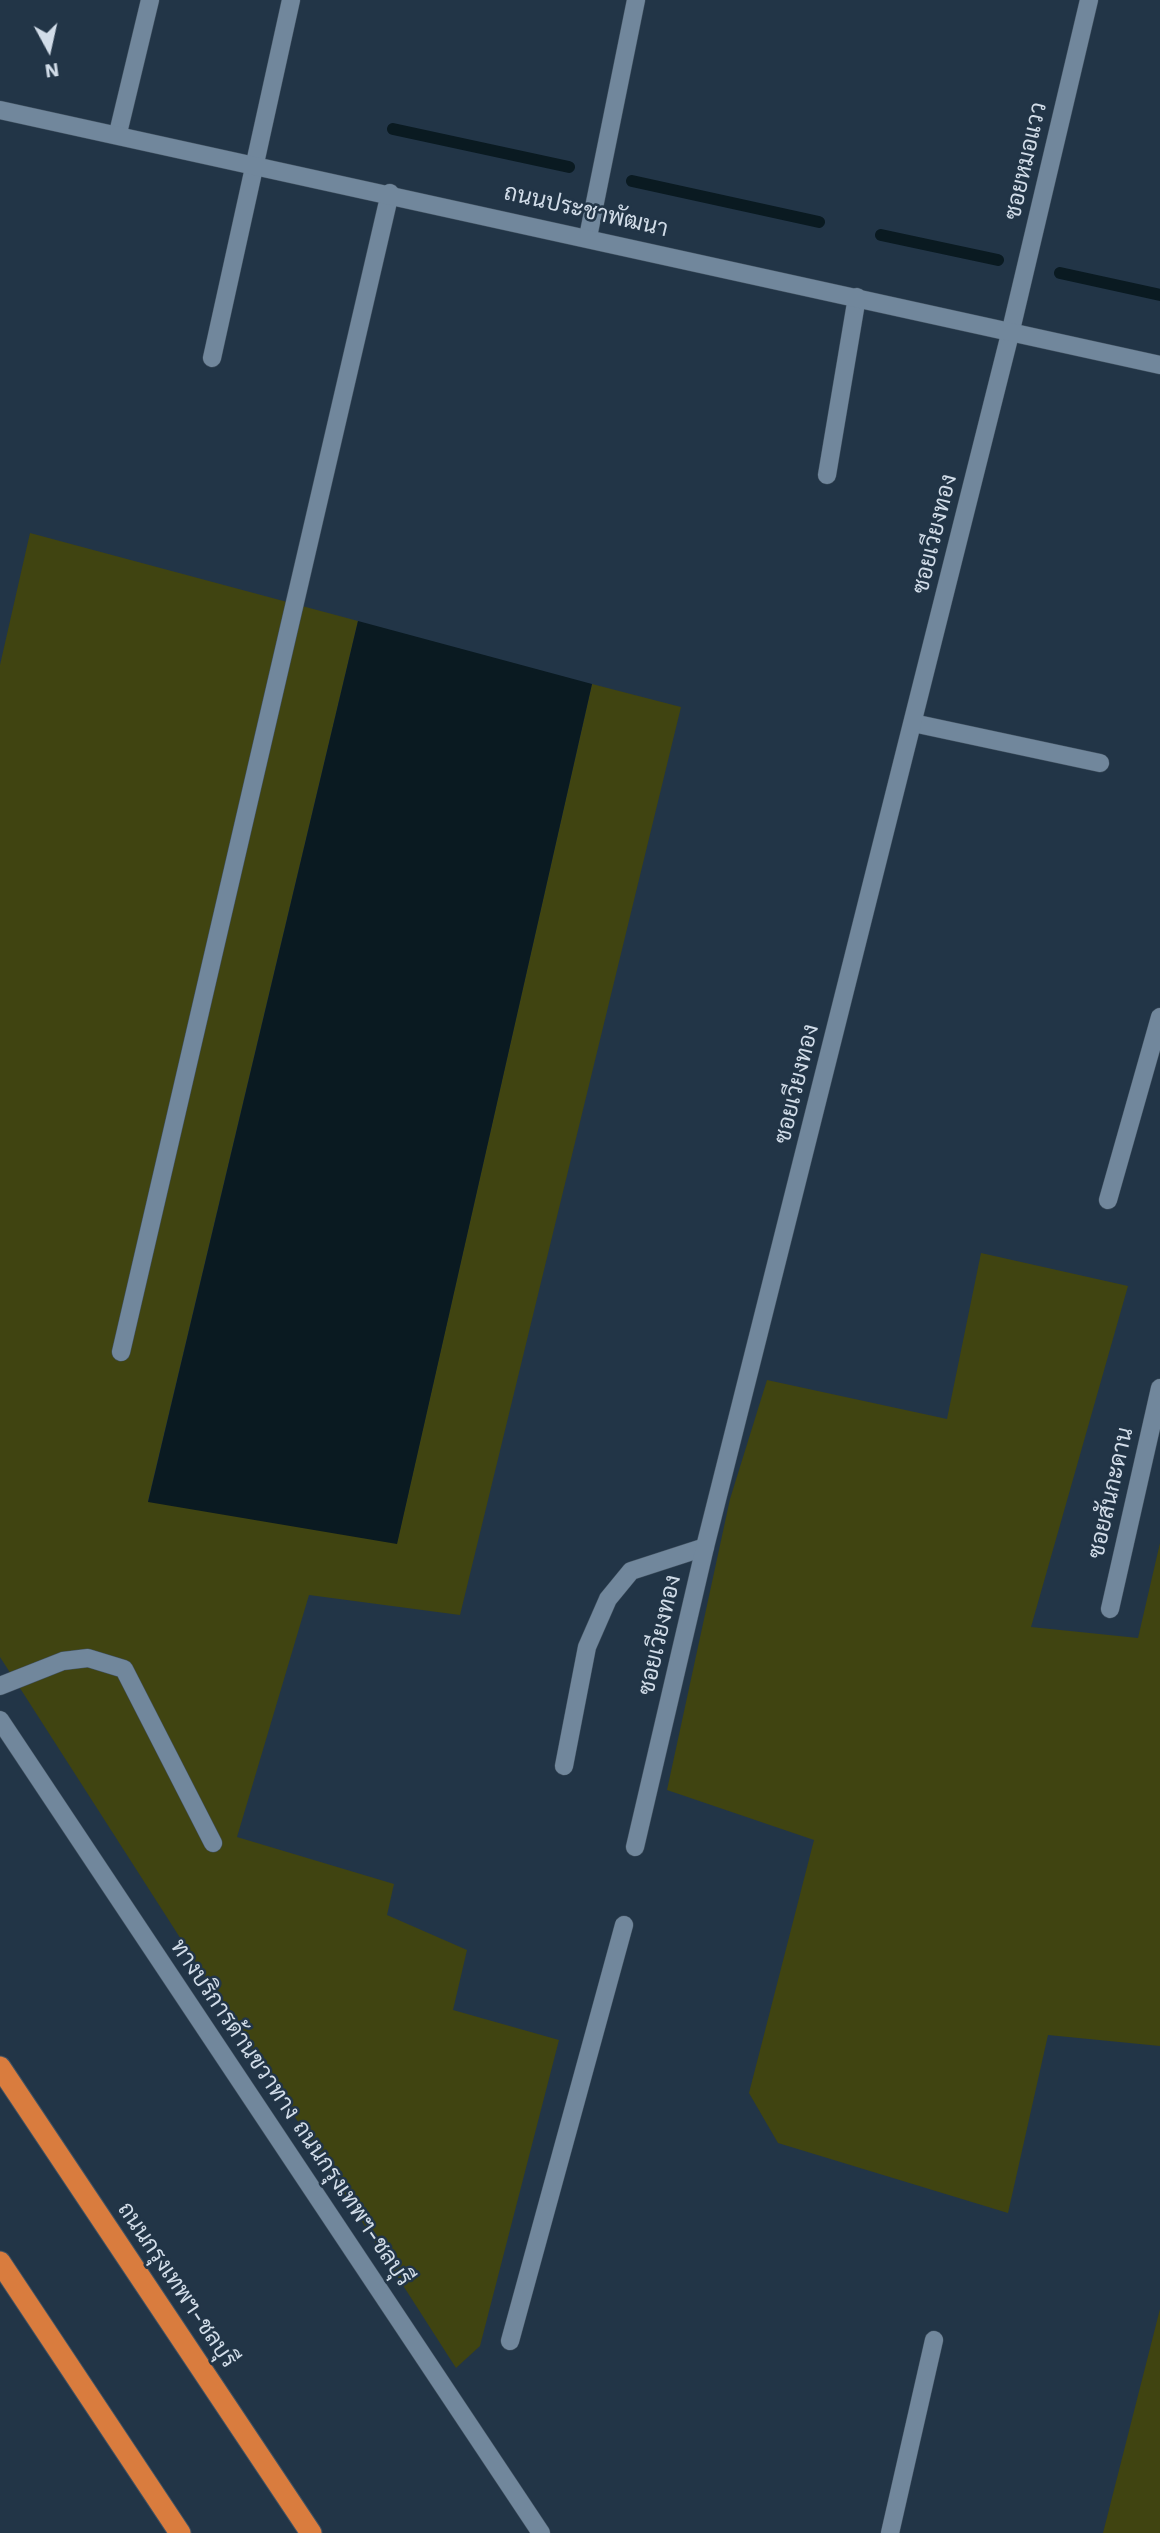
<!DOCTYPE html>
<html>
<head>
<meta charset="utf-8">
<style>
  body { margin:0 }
  #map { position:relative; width:1160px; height:2533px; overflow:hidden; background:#223547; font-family:"Work Sans",sans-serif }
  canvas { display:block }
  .north { position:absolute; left:14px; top:14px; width:70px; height:70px; -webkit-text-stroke:5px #223547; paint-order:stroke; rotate:172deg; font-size:19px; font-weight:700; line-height:28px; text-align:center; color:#d1dce8 }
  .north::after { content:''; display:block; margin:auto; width:24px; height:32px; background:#d1dce8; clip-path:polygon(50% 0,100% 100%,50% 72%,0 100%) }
</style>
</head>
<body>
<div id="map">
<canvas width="1160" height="2533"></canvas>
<div class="north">N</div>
</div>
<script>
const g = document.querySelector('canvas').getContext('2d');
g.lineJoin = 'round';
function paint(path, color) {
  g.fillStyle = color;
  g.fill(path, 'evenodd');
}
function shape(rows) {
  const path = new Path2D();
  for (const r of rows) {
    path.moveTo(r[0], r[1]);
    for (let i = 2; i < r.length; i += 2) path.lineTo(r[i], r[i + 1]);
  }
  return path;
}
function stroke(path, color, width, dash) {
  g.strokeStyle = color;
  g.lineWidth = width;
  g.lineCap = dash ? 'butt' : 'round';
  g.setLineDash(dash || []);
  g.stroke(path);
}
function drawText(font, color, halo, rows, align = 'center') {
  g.font = font + ' "Work Sans",Sarabun,sans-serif';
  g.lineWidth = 5;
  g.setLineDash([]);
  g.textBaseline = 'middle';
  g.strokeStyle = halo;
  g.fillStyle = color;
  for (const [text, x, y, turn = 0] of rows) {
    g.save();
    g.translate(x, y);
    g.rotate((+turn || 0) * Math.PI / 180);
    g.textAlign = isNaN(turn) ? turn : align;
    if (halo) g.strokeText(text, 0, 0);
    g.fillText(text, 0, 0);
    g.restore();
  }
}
const green = shape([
  [30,533,358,621,148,1501,397,1543,592,684,681,707,460,1615,309,1595,237,1837,394,1884,387,1915,467,1950,453,2010,559,2040,480,2346,456,2368,0,1657,0,665],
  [981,1253,1128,1286,1031,1627,1138,1638,1160,1543,1160,2046,1048,2035,1008,2213,778,2143,749,2093,814,1840,667,1790,730,1499,767,1380,947,1419],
  [1160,2309,1160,2533,1103,2533]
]);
const water = shape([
  [358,621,592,684,397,1544,148,1502]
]);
const stream = shape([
  [393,129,569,167],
  [632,181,819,222],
  [881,235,998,260],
  [1060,273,1160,295]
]);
const service = shape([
  [588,237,636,0],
  [212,358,291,0],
  [827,475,857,297],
  [913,723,1100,763],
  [1108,1200,1160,1017],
  [121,1352,390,193],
  [0,1686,63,1661,88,1658,124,1669,213,1843],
  [564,1766,587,1647,608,1599,631,1571,705,1547],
  [510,2341,624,1925],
  [890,2533,934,2340]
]);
const minor = shape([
  [118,133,150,0],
  [1110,1609,1160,1388],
  [635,1847,705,1547,1010,334,1089,0]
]);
const tertiary = shape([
  [0,110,1160,365]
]);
const secondary = shape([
  [0,1720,541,2533]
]);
const motorway = shape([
  [0,2067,311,2533],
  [0,2262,180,2533]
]);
const streetNames = [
  ["ซอยหมอแวว",1026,161,-77],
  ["ถนนประชาพัฒนา",586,211,13],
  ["ซอยเวียงทอง",935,534,-76],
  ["ซอยเวียงทอง",797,1084,-76],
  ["ซอยสันกะดาน",1111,1493,-77],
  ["ซอยเวียงทอง",660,1635,-77],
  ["ทางบริการด้านขวาทาง ถนนกรุงเทพฯ-ชลบุรี",291,2113,56],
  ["ถนนกรุงเทพฯ-ชลบุรี",177,2285,56]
];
paint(green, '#404411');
paint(water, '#0a1a21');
stroke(stream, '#0a1a21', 12);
stroke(service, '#425261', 19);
stroke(minor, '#425261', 19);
stroke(tertiary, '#425261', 19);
stroke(secondary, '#425261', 19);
stroke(motorway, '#425261', 23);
stroke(service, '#71879c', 18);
stroke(minor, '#71879c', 18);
stroke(tertiary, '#71879c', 18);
stroke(secondary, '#71879c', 18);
stroke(motorway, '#d97c3e', 21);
drawText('23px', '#d1dce8', '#223547', streetNames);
</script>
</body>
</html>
